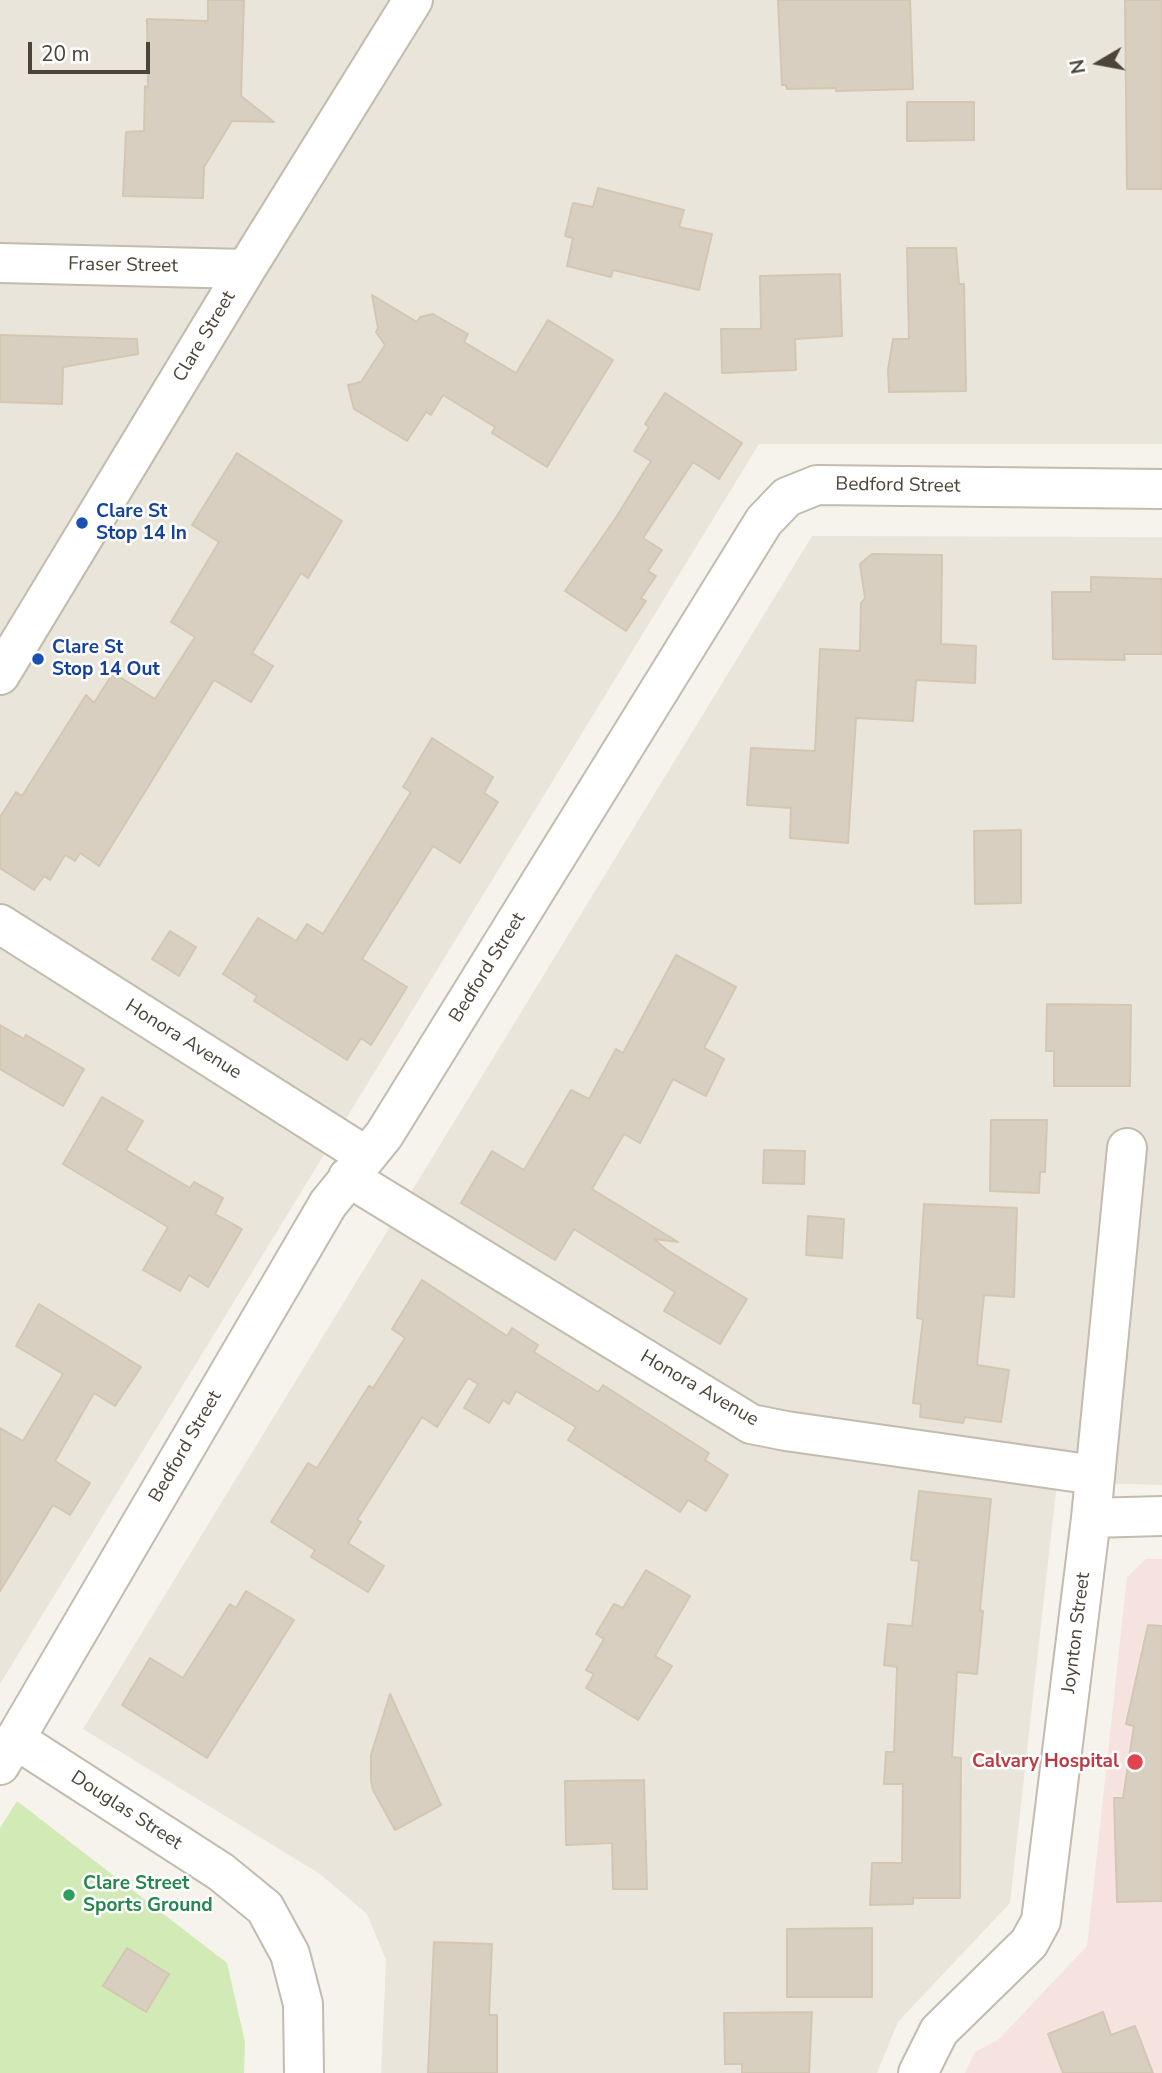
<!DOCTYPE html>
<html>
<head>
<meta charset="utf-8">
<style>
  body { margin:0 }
  #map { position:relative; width:1162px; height:2073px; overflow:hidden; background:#f6f3ec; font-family:"Nunito Sans",sans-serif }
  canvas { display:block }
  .north { position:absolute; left:1064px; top:28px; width:70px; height:70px; -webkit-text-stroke:5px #fff; paint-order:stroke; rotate:260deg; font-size:19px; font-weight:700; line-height:28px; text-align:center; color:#4b4439 }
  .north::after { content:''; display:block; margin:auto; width:24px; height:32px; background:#4b4439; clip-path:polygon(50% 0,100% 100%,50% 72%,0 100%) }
  .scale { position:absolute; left:28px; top:42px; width:122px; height:32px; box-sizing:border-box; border:4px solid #4b4439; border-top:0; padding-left:9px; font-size:21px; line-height:24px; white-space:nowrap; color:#4b4439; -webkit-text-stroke:5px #fff; paint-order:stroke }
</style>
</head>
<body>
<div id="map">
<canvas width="1162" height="2073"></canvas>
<div class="north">N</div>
<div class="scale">20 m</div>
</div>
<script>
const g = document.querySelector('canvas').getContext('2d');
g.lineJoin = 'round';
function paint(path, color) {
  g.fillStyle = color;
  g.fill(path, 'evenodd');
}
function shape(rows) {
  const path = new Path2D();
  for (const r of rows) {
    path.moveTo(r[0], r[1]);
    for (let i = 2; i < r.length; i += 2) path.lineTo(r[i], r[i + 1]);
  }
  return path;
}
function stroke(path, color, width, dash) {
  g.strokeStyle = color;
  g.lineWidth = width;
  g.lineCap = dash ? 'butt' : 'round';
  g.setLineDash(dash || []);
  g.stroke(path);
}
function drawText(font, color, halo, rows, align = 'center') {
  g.font = font + ' "Nunito Sans",sans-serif';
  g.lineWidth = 5;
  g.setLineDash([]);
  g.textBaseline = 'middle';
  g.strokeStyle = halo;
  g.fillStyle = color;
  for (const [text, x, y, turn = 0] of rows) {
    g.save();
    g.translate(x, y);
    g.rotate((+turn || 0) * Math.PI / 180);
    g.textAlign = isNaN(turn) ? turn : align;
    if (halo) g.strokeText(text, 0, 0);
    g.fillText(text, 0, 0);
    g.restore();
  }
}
const residential = shape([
  [0,0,1162,0,1162,444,759,444,0,1684],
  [812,536,1162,537,1162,1485,1057,1482,1010,1903,898,2022,877,2073,381,2073,386,1960,367,1914,320,1874,83,1729]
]);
const medical = shape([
  [1146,1559,1162,1559,1162,2073,965,2073,975,2052,999,2039,1087,1946,1127,1577]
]);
const green = shape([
  [17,1801,227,1963,245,2042,244,2073,0,2073,0,1828]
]);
const building = shape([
  [208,0,244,0,241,96,274,122,232,121,204,167,203,198,123,196,126,132,144,131,145,86,148,88,147,19,208,21,208,0],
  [778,0,910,0,913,89,836,91,836,88,787,89,786,85,782,85,778,0],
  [1125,0,1162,0,1162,189,1127,189,1125,0],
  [907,102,974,102,974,140,907,141,907,102],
  [598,188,684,210,679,227,712,234,699,290,613,270,611,277,567,266,573,238,565,236,573,203,593,207,598,188],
  [907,248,956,248,959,284,964,284,966,391,889,392,888,370,893,339,909,339,907,248],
  [840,274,842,336,795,339,796,370,722,373,721,329,761,329,760,276,840,274],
  [372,295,417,322,420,317,433,314,468,334,464,342,516,373,548,320,613,360,547,467,492,433,495,427,443,395,431,415,426,412,407,441,354,409,348,385,361,382,385,345,376,332,378,328,372,295],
  [0,335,137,339,138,354,63,367,62,404,0,402,0,335],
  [665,393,742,443,719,479,693,462,643,538,662,550,648,571,656,576,641,598,646,601,626,631,565,591,615,519,651,461,634,451,649,427,645,424,665,393],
  [237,453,342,521,308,578,301,573,252,653,273,666,251,702,214,680,99,866,80,853,75,861,65,855,50,880,44,876,34,890,0,868,0,817,16,792,22,796,86,695,94,703,113,673,155,699,195,637,171,622,219,542,192,525,237,453],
  [872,554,942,555,941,644,976,646,975,683,916,680,913,721,856,718,848,843,790,838,791,808,747,805,751,748,815,751,820,649,860,651,861,603,865,598,860,564,872,554],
  [1091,577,1162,579,1162,654,1124,654,1125,660,1053,659,1052,592,1091,592,1091,577],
  [432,738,493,777,484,793,498,802,460,863,433,846,362,959,407,987,371,1045,361,1038,347,1060,254,1001,257,996,223,974,258,918,296,941,307,924,323,934,411,792,403,787,432,738],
  [1021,830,1021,903,975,904,974,831,1021,830],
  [170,931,196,947,179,976,152,959,170,931],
  [676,955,736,987,704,1048,724,1059,706,1096,673,1079,640,1143,624,1134,592,1189,678,1242,654,1239,667,1250,747,1299,720,1344,664,1311,675,1292,574,1229,555,1260,461,1203,492,1151,524,1170,571,1090,589,1099,616,1049,623,1053,676,955],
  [1047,1004,1131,1005,1130,1086,1054,1086,1054,1051,1046,1051,1047,1004],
  [0,1025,24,1039,26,1035,84,1069,63,1106,0,1069,0,1025],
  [102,1097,143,1121,126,1150,190,1188,194,1182,223,1198,215,1214,242,1229,208,1287,189,1275,180,1291,143,1270,168,1227,63,1164,102,1097],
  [991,1120,1047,1120,1045,1172,1040,1172,1039,1193,990,1191,991,1120],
  [764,1150,805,1151,804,1184,763,1183,764,1150],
  [924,1204,1017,1208,1014,1297,984,1295,977,1365,1009,1370,1001,1422,965,1417,963,1423,920,1417,921,1404,913,1403,923,1319,917,1318,924,1204],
  [808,1216,844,1219,842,1258,806,1255,808,1216],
  [422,1280,507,1336,512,1328,538,1345,534,1352,598,1392,603,1385,709,1453,705,1460,728,1475,706,1511,688,1500,680,1512,568,1440,576,1427,516,1391,509,1404,503,1400,489,1423,464,1408,478,1384,468,1378,437,1427,422,1417,357,1520,361,1522,348,1543,384,1566,368,1592,311,1557,315,1550,271,1522,308,1463,317,1468,369,1386,373,1388,405,1338,392,1329,422,1280],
  [39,1304,141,1367,115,1406,94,1393,55,1461,90,1483,70,1515,53,1505,0,1591,0,1428,23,1441,63,1374,16,1346,39,1304],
  [919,1491,991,1499,980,1610,983,1611,977,1674,957,1672,952,1757,961,1758,960,1898,913,1898,913,1904,870,1905,872,1863,902,1863,903,1784,884,1784,886,1752,894,1752,897,1667,884,1665,888,1624,912,1626,919,1561,911,1560,919,1491],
  [646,1570,690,1596,655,1656,672,1666,638,1720,586,1688,594,1674,586,1670,604,1639,596,1634,614,1604,623,1608,646,1570],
  [246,1591,294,1620,207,1758,122,1705,150,1658,183,1678,230,1604,236,1608,246,1591],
  [1148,1625,1162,1626,1162,1901,1117,1902,1114,1798,1123,1798,1134,1726,1126,1724,1148,1625],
  [390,1694,441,1805,395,1830,373,1790,371,1780,371,1755,390,1694],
  [644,1780,647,1889,613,1889,612,1843,566,1845,565,1781,644,1780],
  [872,1928,872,1997,787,1997,787,1929,872,1928],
  [434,1942,492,1944,489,2015,497,2015,497,2073,428,2073,434,1942],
  [127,1948,169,1974,146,2012,103,1986,127,1948],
  [812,2012,809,2073,742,2073,742,2064,725,2064,724,2013,812,2012],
  [1103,2012,1111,2035,1135,2026,1153,2073,1063,2073,1048,2034,1103,2012]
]);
const minor = shape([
  [0,263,246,269],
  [0,675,246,269,413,0],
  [0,924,366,1156],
  [348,1177,751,1424,786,1431,1095,1475],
  [1091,1518,1162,1516],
  [15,1739,221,1872,265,1908,290,1954,303,2004,304,2073],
  [0,1765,328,1204,384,1135,764,521,787,497,817,485,1162,489],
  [918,2073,939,2031,1029,1943,1041,1921,1091,1518,1127,1148]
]);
const markers = [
  [82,523,7,"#1a4fb4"],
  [38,659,7,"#1a4fb4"],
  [1135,1762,9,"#e0444e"],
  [69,1895,7,"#2e9e5b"]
];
const streetNames = [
  ["Fraser Street",123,266,1],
  ["Clare Street",205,337,-59],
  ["Bedford Street",898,486,1],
  ["Bedford Street",488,968,-58],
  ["Honora Avenue",183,1040,32],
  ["Honora Avenue",699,1389,30],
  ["Bedford Street",186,1447,-60],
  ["Joynton Street",1077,1633,-83],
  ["Douglas Street",126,1811,33]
];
const transitNames = [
  ["Clare St",96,512],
  ["Stop 14 In",96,534],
  ["Clare St",52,648],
  ["Stop 14 Out",52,670]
];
const healthNames = [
  ["Calvary Hospital",1119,1762]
];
const leisureNames = [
  ["Clare Street",83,1884],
  ["Sports Ground",83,1906]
];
paint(residential, '#eae5da');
paint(medical, '#f6e3e0');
paint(green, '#d2eab5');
paint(building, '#d8cfc1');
stroke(building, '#d3c7b4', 2);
stroke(minor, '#c2bbae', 42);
stroke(minor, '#fff', 38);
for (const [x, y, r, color] of markers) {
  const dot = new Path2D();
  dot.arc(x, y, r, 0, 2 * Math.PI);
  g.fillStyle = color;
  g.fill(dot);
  stroke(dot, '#fff', 2.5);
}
drawText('19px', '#4b4439', '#fff', streetNames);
drawText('bold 19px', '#164399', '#fff', transitNames, 'left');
drawText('bold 19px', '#be3a42', '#fff', healthNames, 'right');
drawText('bold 19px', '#27864d', '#fff', leisureNames, 'left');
</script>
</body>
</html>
